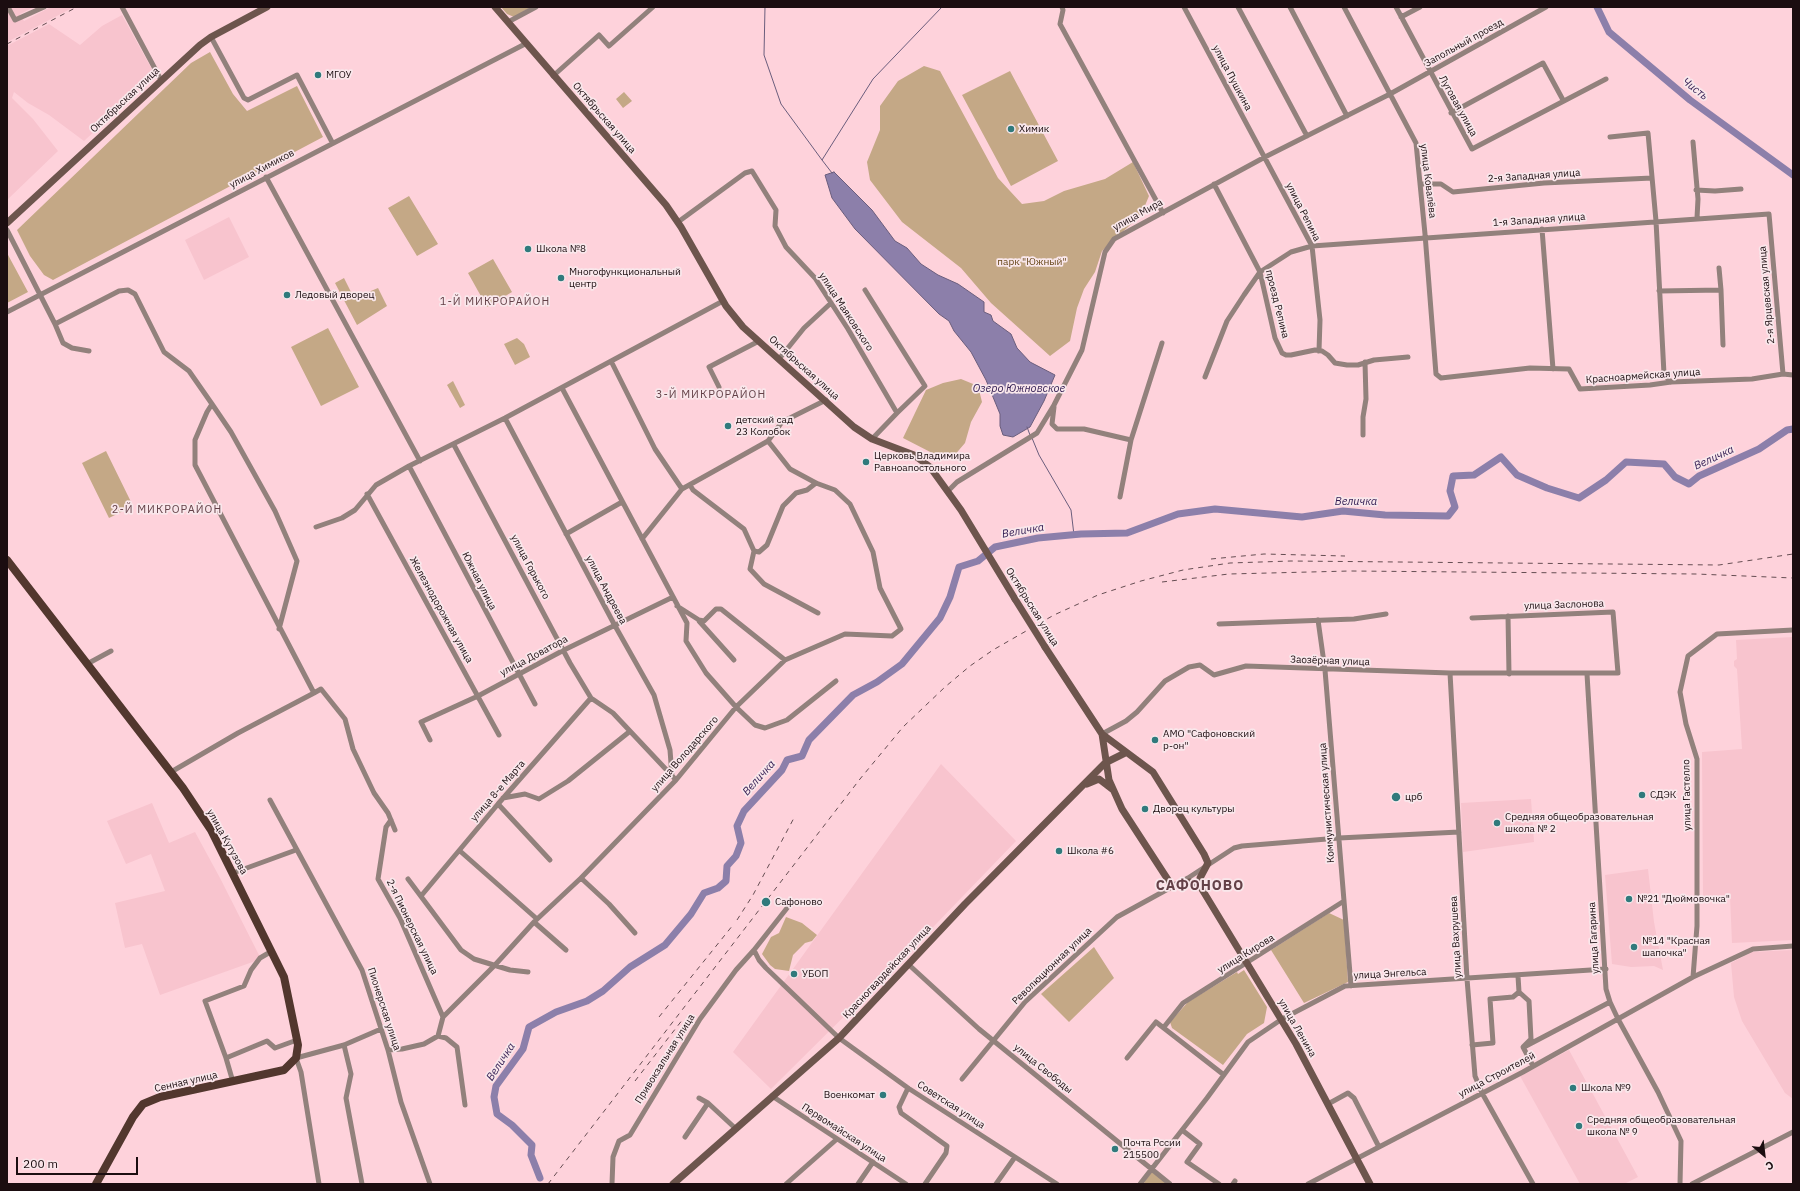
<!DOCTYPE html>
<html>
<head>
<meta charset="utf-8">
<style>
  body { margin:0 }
  #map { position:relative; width:1800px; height:1191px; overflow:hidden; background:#fed2db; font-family:"IBM Plex Sans",sans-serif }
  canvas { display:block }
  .frame { position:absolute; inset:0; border:8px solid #1b0d10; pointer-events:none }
  .north { position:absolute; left:1744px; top:1135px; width:40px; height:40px; -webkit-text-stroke:3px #f9e7eb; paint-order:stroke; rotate:152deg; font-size:11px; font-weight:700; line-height:16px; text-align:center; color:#1b0d10 }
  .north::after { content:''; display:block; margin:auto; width:14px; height:18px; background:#1b0d10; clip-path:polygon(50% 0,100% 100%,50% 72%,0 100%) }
  .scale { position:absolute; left:16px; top:1157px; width:122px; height:18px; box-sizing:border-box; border:2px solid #1b0d10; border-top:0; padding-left:5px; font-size:12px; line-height:14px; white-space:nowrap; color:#1b0d10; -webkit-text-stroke:3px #f9e7eb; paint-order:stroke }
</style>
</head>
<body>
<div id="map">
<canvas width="1800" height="1191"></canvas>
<div class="frame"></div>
<div class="north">С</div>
<div class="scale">200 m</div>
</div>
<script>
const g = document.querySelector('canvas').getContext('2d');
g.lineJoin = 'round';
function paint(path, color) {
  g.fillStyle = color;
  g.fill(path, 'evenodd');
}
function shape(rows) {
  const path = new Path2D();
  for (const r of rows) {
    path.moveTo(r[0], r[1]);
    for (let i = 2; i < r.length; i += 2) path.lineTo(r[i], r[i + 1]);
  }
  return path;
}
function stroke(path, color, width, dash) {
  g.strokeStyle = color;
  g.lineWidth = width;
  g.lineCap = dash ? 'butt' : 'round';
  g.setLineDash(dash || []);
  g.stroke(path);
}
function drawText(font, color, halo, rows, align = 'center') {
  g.font = font + ' "IBM Plex Sans",sans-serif';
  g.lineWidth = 3.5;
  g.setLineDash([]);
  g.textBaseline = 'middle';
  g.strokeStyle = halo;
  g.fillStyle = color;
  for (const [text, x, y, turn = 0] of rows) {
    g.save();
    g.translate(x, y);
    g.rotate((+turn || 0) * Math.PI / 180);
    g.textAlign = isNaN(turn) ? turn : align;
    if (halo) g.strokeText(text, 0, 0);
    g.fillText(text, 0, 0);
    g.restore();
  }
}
const built = shape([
  [7,7,34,7,20,14,24,21,51,7,74,7,7,42],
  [122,15,155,75,84,141,49,115,28,103,14,92,12,98,33,119,58,151,7,200,7,46,49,24,80,45,102,26],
  [229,217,249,257,204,280,185,240],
  [1793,637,1793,940,1732,943,1730,896,1703,897,1702,752,1742,749,1737,669,1734,666,1734,661,1737,659,1736,640],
  [941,764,1016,841,911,950,771,1089,733,1052],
  [1531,799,1534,842,1463,852,1461,803],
  [152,803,169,843,195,832,220,878,261,959,160,995,142,944,125,948,115,903,165,891,151,854,126,864,107,821],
  [1648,869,1654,922,1663,970,1654,966,1631,967,1612,964,1605,875],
  [1793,950,1793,1099,1785,1093,1742,1021,1734,997,1731,963,1752,952],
  [1569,1050,1638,1177,1624,1184,1580,1184,1520,1076]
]);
const green = shape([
  [501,7,531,7,514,17,507,14],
  [210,52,233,94,247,111,297,86,323,137,53,280,44,275,30,256,17,230,191,63],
  [924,66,940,71,998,178,1022,204,1044,201,1064,191,1105,179,1133,162,1149,196,1141,215,1102,251,1095,272,1084,289,1077,308,1070,341,1050,356,991,303,961,268,902,222,870,180,867,162,880,130,880,106,898,81],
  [1010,71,1058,161,1011,186,962,95],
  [624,92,632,101,623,108,616,99],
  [409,196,438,244,417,256,388,208],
  [7,253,28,292,7,303],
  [493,259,512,292,487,307,468,273],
  [344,278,354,298,378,288,387,306,357,325,335,283],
  [328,328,359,387,321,406,291,347],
  [517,338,524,344,530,357,515,365,504,344],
  [961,379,978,386,982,402,971,422,965,443,953,457,938,456,903,438,926,390,943,383],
  [453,381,465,405,460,408,447,385],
  [106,451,133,506,109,518,82,463],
  [1329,913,1344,920,1348,982,1304,1003,1271,950],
  [786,917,802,923,817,935,812,941,805,943,793,955,789,971,775,969,770,965,762,954,771,937,779,933],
  [1094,947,1114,978,1069,1022,1041,994],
  [1244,970,1267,1007,1264,1023,1247,1034,1223,1065,1172,1028,1170,1022,1188,1002,1237,972,1238,974],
  [1152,1172,1168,1184,1145,1184,1144,1182]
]);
const water = shape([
  [834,172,872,210,895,241,907,248,921,264,938,275,958,284,984,302,984,312,991,315,993,321,1011,334,1017,348,1030,362,1055,375,1044,401,1030,427,1013,437,1003,435,1000,426,1000,414,986,380,971,352,954,331,949,321,939,314,855,229,832,198,825,175,834,172]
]);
const stream = shape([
  [765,7,764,55,781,104,822,160],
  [832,173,822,160,873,79,942,7],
  [1791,173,1793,170],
  [1027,427,1030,435],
  [1032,438,1039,455,1071,510,1074,535]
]);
const river = shape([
  [1597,7,1609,32,1690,100,1793,175],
  [540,1178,531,1155,532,1145,512,1125,497,1114,494,1097,496,1086,523,1049,529,1027,556,1012,587,1001,603,991,630,967,665,945,691,914,704,893,718,888,726,881,727,866,736,856,741,843,737,826,744,811,782,770,787,760,802,756,809,740,853,695,877,682,902,664,940,618,950,597,959,567,978,561,995,547,1038,538,1081,534,1127,533,1178,514,1215,509,1302,517,1343,511,1385,515,1448,516,1455,507,1450,491,1453,476,1474,475,1501,457,1517,475,1547,488,1579,498,1606,480,1626,462,1664,464,1675,477,1689,484,1699,476,1759,449,1787,430,1793,429]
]);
const street = shape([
  [8,7,15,20,44,7],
  [122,7,161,80],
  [1062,7,1063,10,1060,24,1163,213],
  [1184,7,1312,246,1320,320,1319,351],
  [1238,7,1307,136],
  [1290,7,1347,116],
  [1344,7,1416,143,1425,234,1436,374,1441,378,1530,368,1569,369,1580,389,1650,385,1671,382,1752,379,1783,374,1793,375],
  [1396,7,1472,149,1606,79],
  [1401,17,1420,7],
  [508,22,536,7],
  [211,37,244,98,248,100,297,75,332,142],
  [553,76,599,35,609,46,653,7],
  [1451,113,1543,63,1563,100],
  [1610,137,1648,133,1656,221,1664,374,1671,382],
  [1693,142,1698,199,1697,218],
  [266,177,420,461],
  [1214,184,1260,272,1275,338,1282,353,1286,355,1291,355,1315,350,1322,351,1328,355,1335,363,1347,365,1358,365,1374,360,1408,357],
  [1420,184,1441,184,1453,192,1544,183,1652,178],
  [1696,190,1715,191,1741,189],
  [678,222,745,173,752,171,776,210,775,226,786,247,815,278,848,329,897,413,872,439],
  [1542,229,1553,369],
  [7,230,55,324,119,291,128,290,135,294,164,352,189,371,212,404,231,432,275,511,297,561,279,629],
  [1719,268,1721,290],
  [865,290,925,386,897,413],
  [1659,291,1721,290,1723,345],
  [7,312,525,44],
  [55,324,63,343,72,348,89,351],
  [779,359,804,328,831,303],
  [611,361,655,449,682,489],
  [1205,377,1227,321,1244,295,1260,272,1291,252,1312,246,1769,214,1783,374],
  [719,387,709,367,759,341],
  [562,388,687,623,686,641,706,673,736,707,755,725,765,728,787,720,836,681],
  [1054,407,1052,424,1057,429,1084,429,1131,440],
  [505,418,614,624,654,695,670,750,672,776],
  [1363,435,1363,417,1366,399,1365,362],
  [454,445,570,663,591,698,613,713,676,780],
  [409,466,535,704],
  [690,485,693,490,744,529,754,551,750,569,764,584,818,613],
  [948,491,957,482,1037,433,1054,405,1082,350,1105,252,1114,239,1265,157,1390,94,1546,7],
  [367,494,499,735],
  [1120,497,1131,440,1162,343],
  [316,527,342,518,355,510,376,485,409,466,505,418,723,301],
  [566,534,622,502],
  [642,539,682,489,768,441,782,422,826,400],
  [754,551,759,552,767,545,783,506,796,493,807,490,816,483],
  [677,606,699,620,704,621,716,609,721,609,785,660],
  [1508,616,1509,674],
  [1318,620,1325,670,1351,986],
  [699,621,734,660],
  [1219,624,1354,619,1386,614],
  [87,664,111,651],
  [1450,673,1467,979,1475,1076,1482,1093,1533,1184],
  [1587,674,1606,989,1610,1002,1618,1019,1658,1092,1681,1141,1680,1184],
  [314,693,321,689,345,719,353,749,374,793,388,813,395,830],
  [1102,734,1126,721,1137,712,1165,681,1189,667,1200,665,1214,675,1246,666,1450,673,1618,673,1613,612,1472,618],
  [430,740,421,722,478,696,564,650,673,597],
  [171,772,238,733,314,693,195,465,195,440,207,412,212,404],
  [503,798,525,794,539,799,568,781,629,732],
  [270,800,362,970,388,1050,401,1102,430,1184],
  [498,804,550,860],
  [391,820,386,827,378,879,400,918,443,1017],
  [460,851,537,919],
  [233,873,296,850],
  [581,878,609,904,635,933],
  [408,879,461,950,474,959,510,970,528,972],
  [421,896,498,804,591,698],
  [791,903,754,950,759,960,766,968,839,1038,908,1088,1057,1184],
  [534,922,566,950],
  [908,964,979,1029,1170,1184],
  [1518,976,1519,992,1529,1001,1531,1039,1523,1047,1533,1066],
  [1693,977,1697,926,1697,759,1686,724,1680,692,1688,656,1717,634,1793,630],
  [1164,1027,1183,1003,1344,901],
  [438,1036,443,1017,495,965,534,922,581,878,676,780,736,707,785,660,845,634,892,636,901,629,880,588,873,552,850,504,835,490,816,483,790,469,768,441],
  [344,1045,351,1074,346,1098,362,1184],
  [1472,1045,1493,1043,1490,999,1513,997,1519,992],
  [1526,1046,1610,1002],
  [388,1050,402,1049,424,1044,438,1036,446,1038,457,1047,465,1105],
  [226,1058,205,1001,244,986,251,970,260,958,272,951],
  [1127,1058,1156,1022,1224,1075],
  [962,1079,1025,1002,1117,917,1188,878,1234,848,1242,846,1339,838,1459,832],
  [233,1082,226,1058,267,1041,275,1048,297,1040],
  [908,1088,899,1107,901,1113,947,1146,946,1153,925,1184],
  [772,1096,906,1184],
  [699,1098,708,1103,735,1128],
  [1328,1104,1348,1093,1354,1098,1379,1147],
  [1182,1130,1200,1144,1187,1162,1219,1184],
  [685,1137,708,1103],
  [319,1184,301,1072,296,1058,344,1045,381,1029],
  [612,1184,613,1157,619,1141,630,1135,700,1019,736,970,754,950],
  [786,1184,837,1139],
  [858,1184,873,1162],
  [996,1184,1015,1157],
  [1140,1184,1207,1098,1248,1042,1282,1019,1345,986,1606,969],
  [1233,1184,1235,1181],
  [1308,1184,1523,1072,1693,977,1753,949,1793,946],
  [1692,1184,1793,1132]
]);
const secondary = shape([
  [495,7,666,205,681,227,726,306,743,327,854,427,872,439,914,455,930,467,961,510,1015,599],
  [7,223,200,45,211,37,267,7],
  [1045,647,1102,734,1153,772,1204,854,1208,863,1200,878,1200,886,1296,1044,1370,1184],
  [1102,734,1109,780,1122,809,1172,886,1190,882,1200,886],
  [1087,784,1099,779,1112,789],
  [673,1184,839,1038,965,904,1105,763,1125,753]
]);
const primary = shape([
  [7,560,183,788,211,830,284,977,298,1045,296,1058,284,1070,160,1097,143,1104,133,1117,96,1184]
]);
const rail = shape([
  [7,44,77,7],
  [1211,559,1264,554,1345,556],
  [1162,582,1229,574,1350,571,1696,574,1793,578],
  [737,920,753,895,795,816],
  [659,1017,733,925],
  [635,1081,683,1019],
  [548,1184,860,779,903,727,945,687,970,666,993,650,1054,615,1098,595,1141,581,1183,570,1230,563,1291,561,1719,565,1793,554]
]);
const secondaryBridge = shape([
  [1015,599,1045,647]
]);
const markers = [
  [318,75,4,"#307a7c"],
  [1011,129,4,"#307a7c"],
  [528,249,4,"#307a7c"],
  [561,278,4,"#307a7c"],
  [287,295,4,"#307a7c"],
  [728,426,4,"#307a7c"],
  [866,462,4,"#307a7c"],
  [1155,740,4,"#307a7c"],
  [1642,795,4,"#307a7c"],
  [1396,797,5,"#307a7c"],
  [1145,809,4,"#307a7c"],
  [1497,823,4,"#307a7c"],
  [1059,851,4,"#307a7c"],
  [1629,899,4,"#307a7c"],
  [766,902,5,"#307a7c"],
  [1634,947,4,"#307a7c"],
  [794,974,4,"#307a7c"],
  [1573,1088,4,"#307a7c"],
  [883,1095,4,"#307a7c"],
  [1579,1126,4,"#307a7c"],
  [1115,1149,4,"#307a7c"]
];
const streetNames = [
  ["Запольный проезд",1464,43,-29],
  ["улица Пушкина",1232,78,62],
  ["Октябрьская улица",125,100,-43],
  ["Луговая улица",1458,106,61],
  ["Октябрьская улица",604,118,49],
  ["улица Химиков",262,169,-28],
  ["2-я Западная улица",1534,176,-4],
  ["улица Ковалёва",1428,181,83],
  ["улица Репина",1303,212,63],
  ["улица Мира",1138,215,-29],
  ["1-я Западная улица",1539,220,-4],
  ["2-я Ярцевская улица",1767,295,-95],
  ["проезд Репина",1277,304,76],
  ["улица Маяковского",846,312,57],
  ["Октябрьская улица",804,368,42],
  ["Красноармейская улица",1643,376,-4],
  ["улица Горького",530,567,62],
  ["Южная улица",479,581,63],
  ["улица Андреева",606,590,62],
  ["улица Заслонова",1564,605,-2],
  ["Октябрьская улица",1032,607,58],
  ["Железнодорожная улица",441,610,61],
  ["улица Доватора",534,656,-28],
  ["Заозёрная улица",1330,661,2],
  ["улица Володарского",685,754,-49],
  ["улица 8-е Марта",498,791,-49],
  ["улица Гастелло",1687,795,-91],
  ["Коммунистическая улица",1327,803,-94],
  ["улица Кутузова",227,842,61],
  ["2-я Пионерская улица",412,927,64],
  ["улица Вахрушева",1456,937,-93],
  ["улица Гагарина",1594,938,-93],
  ["улица Кирова",1246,954,-32],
  ["Революционная улица",1052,966,-44],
  ["Красногвардейская улица",887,972,-47],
  ["улица Энгельса",1390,974,-3],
  ["Пионерская улица",384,1009,72],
  ["улица Ленина",1297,1028,60],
  ["Привокзальная улица",665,1059,-58],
  ["улица Свободы",1043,1069,39],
  ["улица Строителей",1497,1075,-28],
  ["Сенная улица",186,1082,-13],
  ["Советская улица",951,1105,33],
  ["Первомайская улица",844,1133,33]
];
const poiNames = [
  ["МГОУ",326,75],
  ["Химик",1019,129],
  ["Школа №8",536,249],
  ["Многофункциональный",569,272],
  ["центр",569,284],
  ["Ледовый дворец",295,295],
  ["детский сад",736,420],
  ["23 Колобок",736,432],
  ["Церковь Владимира",874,456],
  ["Равноапостольного",874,468],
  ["АМО \"Сафоновский",1163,734],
  ["р-он\"",1163,746],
  ["СДЭК",1650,795],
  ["црб",1405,797],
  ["Дворец культуры",1153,809],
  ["Средняя общеобразовательная",1505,817],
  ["школа № 2",1505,829],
  ["Школа #6",1067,851],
  ["№21 \"Дюймовочка\"",1637,899],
  ["Сафоново",775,902],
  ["№14 \"Красная",1642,941],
  ["шапочка\"",1642,953],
  ["УБОП",802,974],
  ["Школа №9",1581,1088],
  ["Военкомат",875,1095,"right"],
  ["Средняя общеобразовательная",1587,1120],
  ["школа № 9",1587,1132],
  ["Почта Рссии",1123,1143],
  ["215500",1123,1155]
];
const parkNames = [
  ["парк \"Южный\"",1032,262]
];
const waterNames = [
  ["Чисть",1695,89,38],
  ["Озеро Южновское",1019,389],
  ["Величка",1714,458,-25],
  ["Величка",1356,502],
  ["Величка",1023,531,-10],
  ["Величка",759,778,-48],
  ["Величка",501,1062,-57]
];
const neighbourhoodNames = [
  ["1-Й МИКРОРАЙОН",495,302],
  ["3-Й МИКРОРАЙОН",711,395],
  ["2-Й МИКРОРАЙОН",167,510]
];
const districtNames = [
  ["САФОНОВО",1200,886]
];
paint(built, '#f8c4ce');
paint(green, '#c4a886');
paint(water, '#8c7faa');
stroke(water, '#6a5d7c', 1);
stroke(stream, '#6a5d7c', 1);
stroke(river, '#8c7faa', 7);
stroke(street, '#92817c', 5);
stroke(secondary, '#6d554d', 7);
stroke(primary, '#52372e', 8);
stroke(rail, '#654d52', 1, [5, 5]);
stroke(secondaryBridge, '#6d554d', 7);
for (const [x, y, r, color] of markers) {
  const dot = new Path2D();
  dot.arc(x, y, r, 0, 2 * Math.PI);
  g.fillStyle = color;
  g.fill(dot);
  stroke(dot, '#f9e7eb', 1.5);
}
drawText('10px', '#1b0d10', '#f9e7eb', streetNames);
drawText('10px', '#1b0d10', '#f9e7eb', poiNames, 'left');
drawText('10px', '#654516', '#f9e7eb', parkNames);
drawText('italic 11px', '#301b51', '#f9e7eb', waterNames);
g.letterSpacing = '1px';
drawText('11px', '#644148', '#f9e7eb', neighbourhoodNames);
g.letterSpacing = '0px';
g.letterSpacing = '1px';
drawText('bold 14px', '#644148', '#f9e7eb', districtNames);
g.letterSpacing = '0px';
</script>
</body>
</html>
